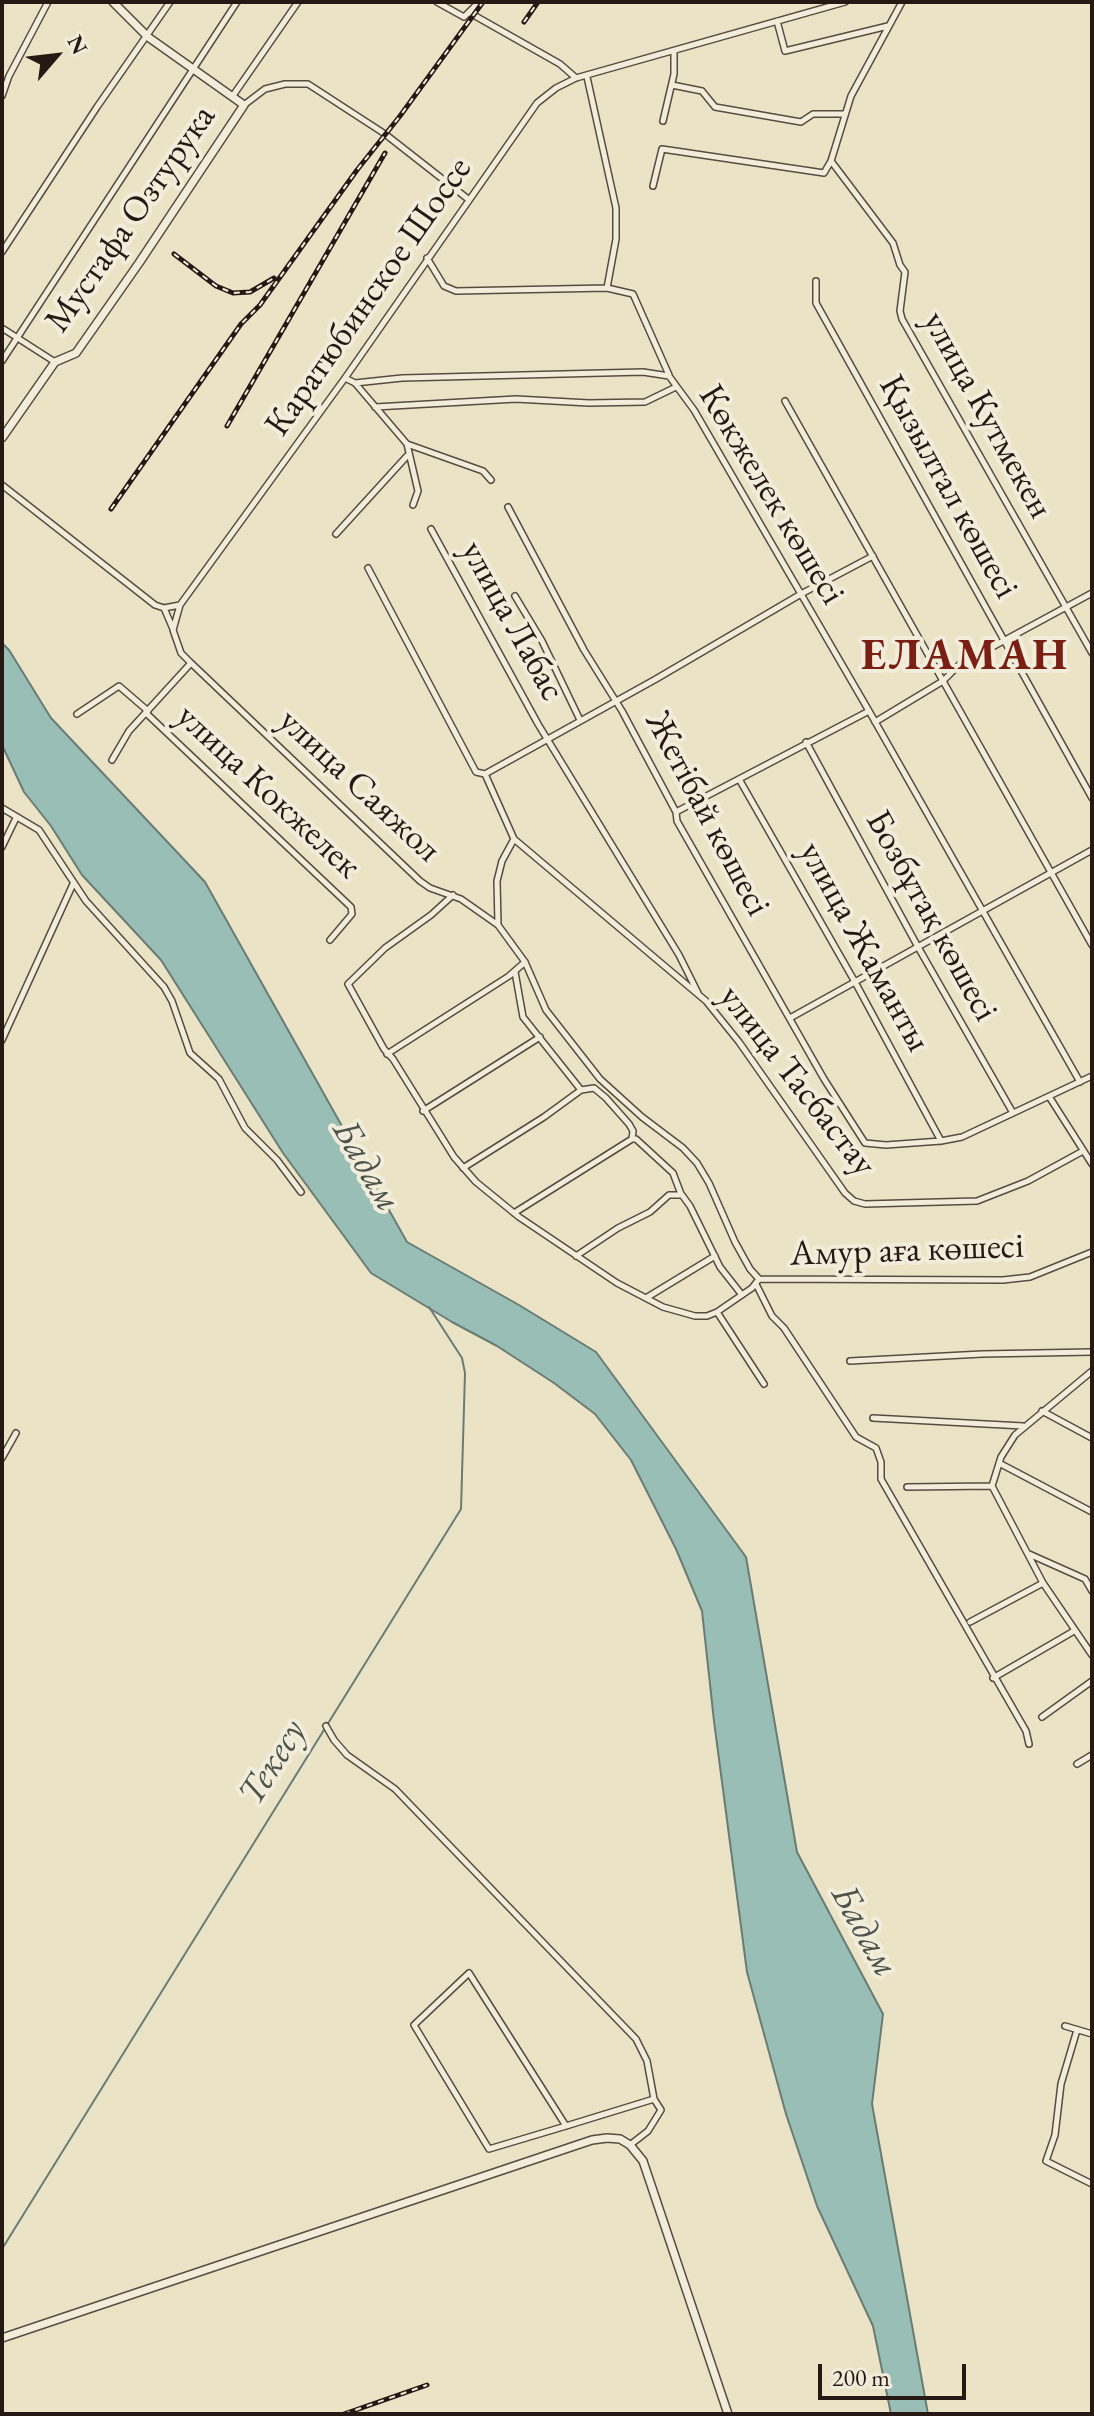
<!DOCTYPE html>
<html>
<head>
<meta charset="utf-8">
<style>
  body { margin:0 }
  #map { position:relative; width:1094px; height:2416px; overflow:hidden; background:#ebe3c6; font-family:"EB Garamond",serif }
  canvas { display:block }
  .frame { position:absolute; inset:0; border:4px solid #261914; pointer-events:none }
  .north { position:absolute; left:16px; top:16px; width:80px; height:80px; -webkit-text-stroke:6px #f2edda; paint-order:stroke; rotate:62deg; font-size:22px; font-weight:700; line-height:32px; text-align:center; color:#261914 }
  .north::after { content:''; display:block; margin:auto; width:28px; height:36px; background:#261914; clip-path:polygon(50% 0,100% 100%,50% 72%,0 100%) }
  .scale { position:absolute; left:818px; top:2364px; width:148px; height:36px; box-sizing:border-box; border:4px solid #261914; border-top:0; padding-left:10px; font-size:24px; line-height:28px; white-space:nowrap; color:#261914; -webkit-text-stroke:6px #f2edda; paint-order:stroke }
</style>
</head>
<body>
<div id="map">
<canvas width="1094" height="2416"></canvas>
<div class="frame"></div>
<div class="north">N</div>
<div class="scale">200 m</div>
</div>
<script>
const g = document.querySelector('canvas').getContext('2d');
g.lineJoin = 'round';
function paint(path, color) {
  g.fillStyle = color;
  g.fill(path, 'evenodd');
}
function shape(rows) {
  const path = new Path2D();
  for (const r of rows) {
    path.moveTo(r[0], r[1]);
    for (let i = 2; i < r.length; i += 2) path.lineTo(r[i], r[i + 1]);
  }
  return path;
}
function stroke(path, color, width, dash) {
  g.strokeStyle = color;
  g.lineWidth = width;
  g.lineCap = dash ? 'butt' : 'round';
  g.setLineDash(dash || []);
  g.stroke(path);
}
function drawText(font, color, halo, rows, align = 'center') {
  g.font = font + ' "EB Garamond",serif';
  g.lineWidth = 8;
  g.setLineDash([]);
  g.textBaseline = 'middle';
  g.strokeStyle = halo;
  g.fillStyle = color;
  for (const [text, x, y, turn = 0] of rows) {
    g.save();
    g.translate(x, y);
    g.rotate((+turn || 0) * Math.PI / 180);
    g.textAlign = isNaN(turn) ? turn : align;
    if (halo) g.strokeText(text, 0, 0);
    g.fillText(text, 0, 0);
    g.restore();
  }
}
const water = shape([
  [2,643,9,650,51,718,205,882,407,1242,519,1305,596,1352,746,1557,797,1852,883,2014,872,2104,928,2414,891,2414,873,2326,817,2206,786,2114,747,1972,714,1721,702,1611,676,1549,631,1460,595,1414,554,1383,497,1346,452,1322,371,1273,283,1153,161,960,82,875,51,826,24,792,2,745,2,643]
]);
const stream = shape([
  [2,2249,461,1509,465,1373,462,1358,429,1307]
]);
const minor = shape([
  [437,2,464,17,479,2],
  [470,13,560,64,576,78],
  [777,21,785,51,888,26],
  [587,77,616,208,616,239,607,288],
  [672,85,702,91,715,107,801,122,813,114,845,114],
  [2,96,9,76,48,2],
  [232,97,298,2],
  [244,105,265,89,285,84,308,84,385,134,468,199],
  [663,121,674,74,674,51],
  [831,161,893,243,900,265,905,272,900,311,902,319,1092,653],
  [653,186,662,149,824,173,831,161,851,96,902,2],
  [2,252,97,107,170,2],
  [427,258,444,286,456,291,607,288,633,294,669,375],
  [816,281,816,303,1092,798],
  [2,328,55,362],
  [2,361,237,2],
  [345,378,355,383,407,444,418,491,413,505],
  [355,383,402,378,643,372,669,376,694,410,869,711,1080,1082],
  [785,401,1092,945],
  [375,407,516,399,589,403,645,402,676,387],
  [407,444,483,471,491,480],
  [2,485,155,605,164,608,180,605,345,378,537,103,556,88,576,78,845,2],
  [508,507,584,650,622,711,676,812,677,821,824,1079,865,1143,886,1145,941,1141,962,1137,1092,1076],
  [431,529,538,724,679,955,698,993],
  [336,534,407,456],
  [368,568,476,772,485,774,514,839],
  [515,596,542,641,580,720],
  [180,605,173,630,181,653,191,663,420,881,430,888,461,899,498,925,525,962,546,1010,600,1079,642,1117,683,1148,697,1163,709,1183,735,1242,750,1269,759,1279,1003,1280,1030,1277,1092,1252],
  [164,608,173,629],
  [146,713,351,907,352,914,330,940],
  [77,714,119,686,148,711],
  [875,722,943,681,959,665,1092,593],
  [806,742,918,947,1013,1113],
  [112,760,129,731,191,663],
  [485,774,656,679,801,594,873,556],
  [739,779,855,982,941,1141],
  [2,808,39,830,86,901,164,987,172,1001,190,1053,219,1079,245,1128,277,1160,301,1192],
  [676,812,869,711],
  [2,847,16,818],
  [453,895,431,915,385,948,348,984,384,1049,393,1059,454,1157,476,1182,519,1217,617,1283,663,1307,695,1316,707,1316,717,1312,752,1288,759,1279],
  [498,924,497,881,502,861,514,839,706,1001,739,1042,845,1193,854,1201,865,1204,977,1201,1028,1181,1083,1151],
  [790,1018,1092,850],
  [2,1040,73,884],
  [387,1054,509,976,525,962],
  [581,1090,594,1088,606,1098,629,1124,633,1131,632,1139,636,1139,673,1173,681,1194],
  [1050,1098,1092,1164],
  [423,1111,540,1037],
  [463,1168,544,1117,581,1090,523,1017,515,972],
  [514,1213,632,1139],
  [576,1256,618,1228,650,1212,669,1195,682,1195,690,1206,720,1267,742,1295],
  [756,1284,772,1316,784,1328,856,1437,876,1448,881,1462,881,1479,1026,1731,1029,1744],
  [646,1298,715,1256],
  [717,1312,764,1384],
  [850,1361,982,1354,1092,1352],
  [1092,1371,1015,1435,1001,1457,992,1486,1043,1583,1092,1655],
  [1042,1411,1092,1438],
  [873,1418,1023,1426],
  [2,1458,16,1433],
  [999,1463,1092,1512],
  [907,1487,992,1486],
  [1029,1554,1085,1579,1092,1591],
  [970,1622,1043,1583],
  [993,1678,1074,1631],
  [1042,1717,1092,1681],
  [326,1726,334,1740,347,1755,395,1789,636,2039,647,2061,654,2099,661,2110,648,2131,630,2145],
  [1077,1764,1092,1755],
  [1065,2026,1092,2034],
  [1077,2030,1061,2084,1055,2135,1046,2161,1092,2184],
  [566,2126,469,1973,414,2025,489,2149,566,2126,654,2099]
]);
const tertiary = shape([
  [2,438,55,362,76,353,139,263,244,105,148,37,113,2],
  [2,2338,592,2140,607,2138,620,2139,630,2145,643,2161,728,2414]
]);
const rail = shape([
  [524,22,538,2],
  [174,254,216,286,233,293,250,292,274,278],
  [227,426,385,153],
  [111,509,241,324,260,305,357,170,400,116,483,2],
  [344,2414,427,2385]
]);
const streetNames = [
  ["Мустафа Озтурука",131,219,-55],
  ["Каратюбинское Шоссе",369,297,-55],
  ["улица Кутмекен",987,415,61],
  ["Қызылтал көшесі",948,487,61],
  ["Көкжелек көшесі",771,495,59],
  ["улица Лабас",512,621,61],
  ["улица Саяжол",359,786,43],
  ["улица Кокжелек",268,792,43],
  ["Жетібай көшесі",707,814,62],
  ["Бозбұтақ көшесі",931,916,61],
  ["улица Жаманты",864,947,61],
  ["улица Тасбастау",797,1081,52],
  ["Амур аға көшесі",907,1251,-2]
];
const waterNames = [
  ["Бадам",366,1166,60],
  ["Текесу",273,1763,-58],
  ["Бадам",864,1931,61]
];
const districtNames = [
  ["ЕЛАМАН",965,657]
];
paint(water, '#98beb5');
stroke(water, '#6a7c75', 2);
stroke(stream, '#6a7c75', 2);
stroke(minor, '#574c40', 8);
stroke(tertiary, '#574c40', 10);
stroke(minor, '#f2edda', 5);
stroke(tertiary, '#f2edda', 7);
stroke(rail, '#261914', 5);
stroke(rail, '#f2edda', 2, [6]);
drawText('36px', '#261914', '#f2edda', streetNames);
drawText('italic 38px', '#4e534c', '#f2edda', waterNames);
g.letterSpacing = '2px';
drawText('bold 44px', '#7a1f14', '#f2edda', districtNames);
g.letterSpacing = '0px';
</script>
</body>
</html>
